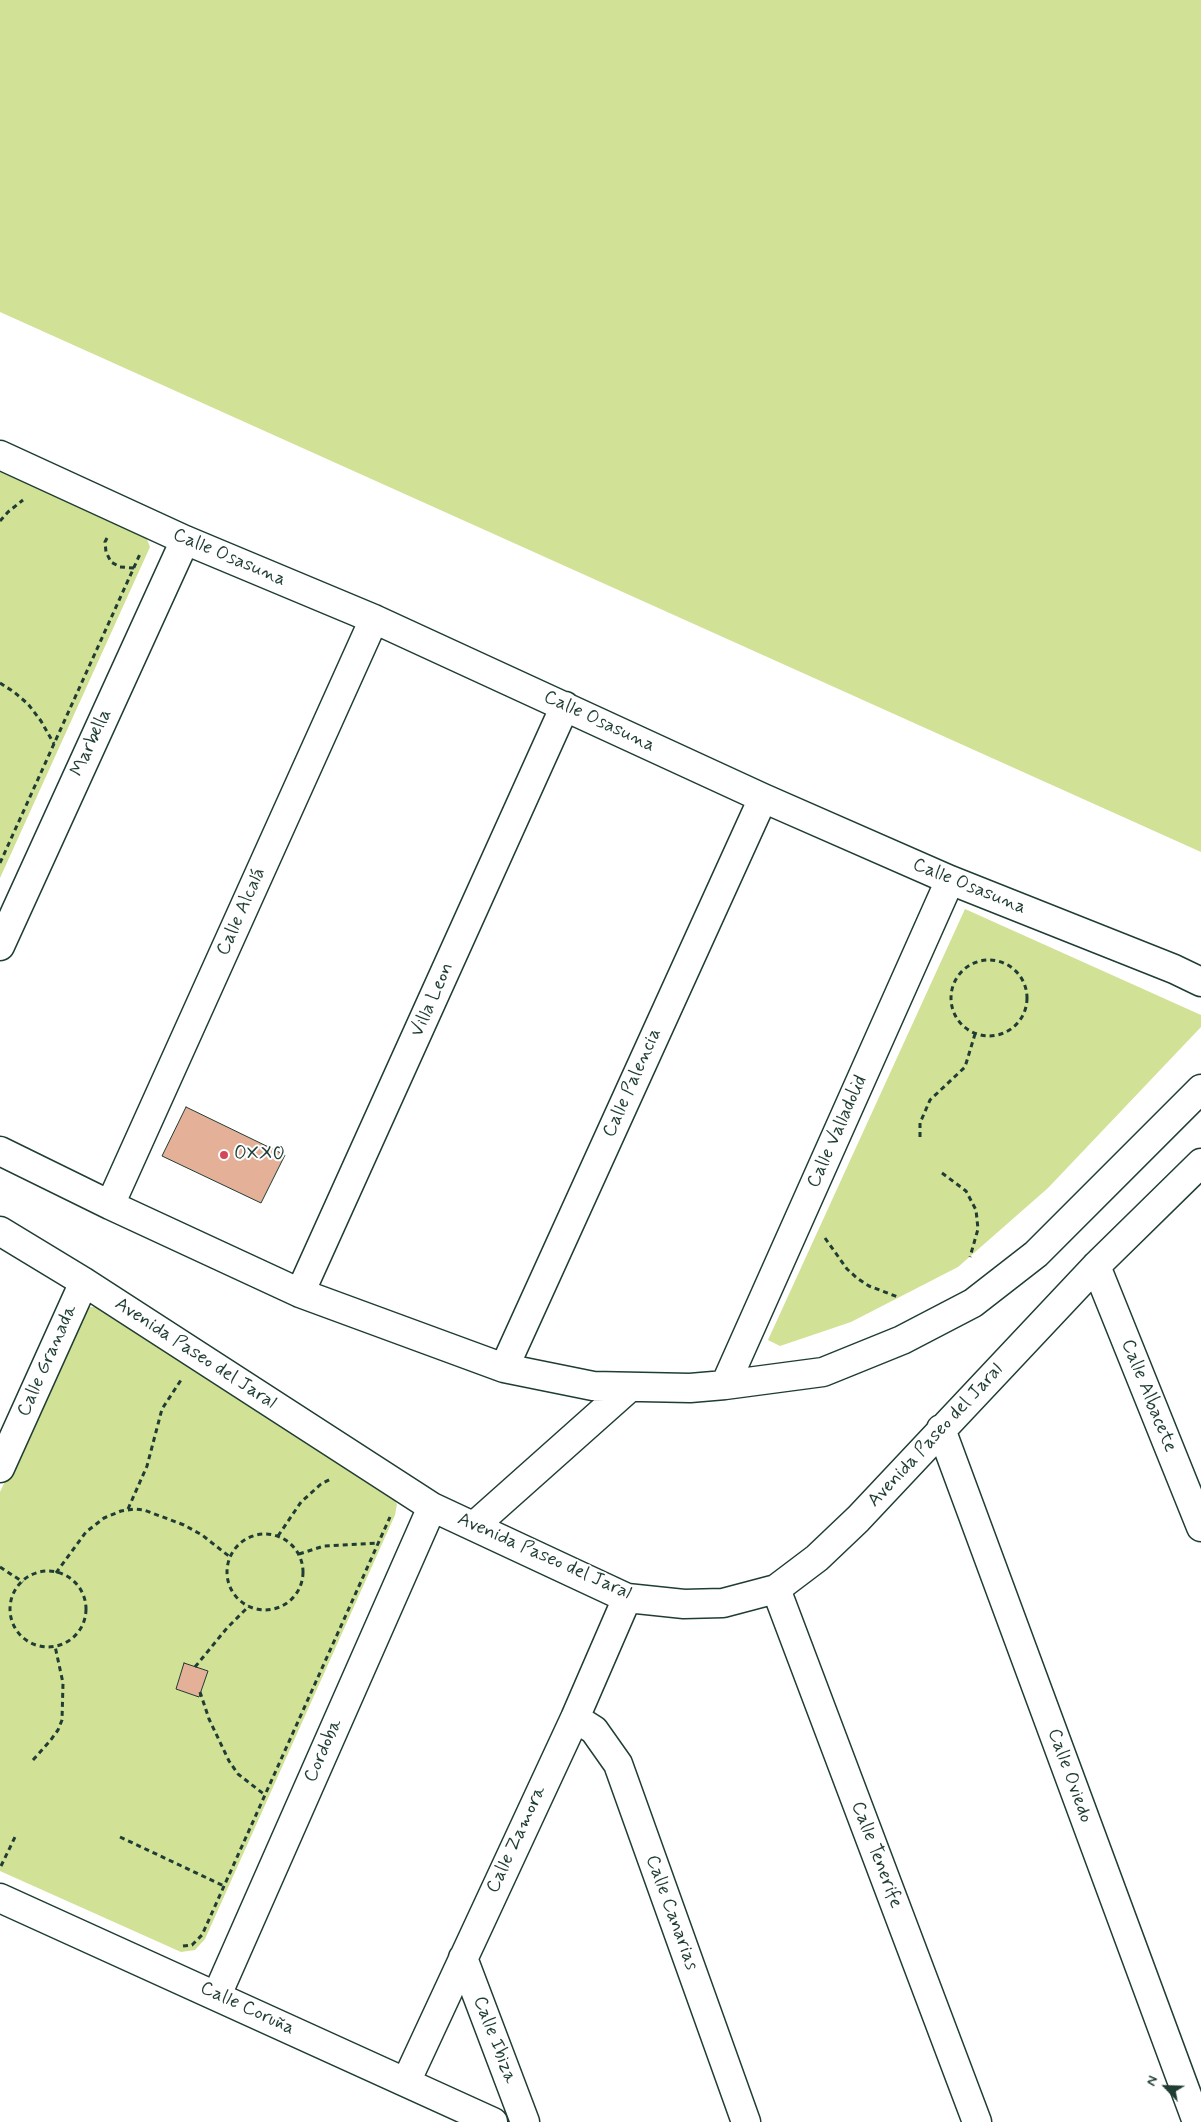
<!DOCTYPE html>
<html>
<head>
<meta charset="utf-8">
<style>
  body { margin:0 }
  #map { position:relative; width:1201px; height:2122px; overflow:hidden; background:#fff; font-family:Mynerve,sans-serif }
  canvas { display:block }
  .north { position:absolute; left:1141px; top:2062px; width:50px; height:50px; -webkit-text-stroke:4px #fff; paint-order:stroke; rotate:294deg; font-size:14px; font-weight:700; line-height:20px; text-align:center; color:#1f3d34 }
  .north::after { content:''; display:block; margin:auto; width:18px; height:22px; background:#1f3d34; clip-path:polygon(50% 0,100% 100%,50% 72%,0 100%) }
</style>
</head>
<body>
<div id="map">
<canvas width="1201" height="2122"></canvas>
<div class="north">N</div>
</div>
<script>
const g = document.querySelector('canvas').getContext('2d');
g.lineJoin = 'round';
function paint(path, color) {
  g.fillStyle = color;
  g.fill(path, 'evenodd');
}
function shape(rows) {
  const path = new Path2D();
  for (const r of rows) {
    if (r.length === 3) {
      path.moveTo(r[0] + r[2], r[1]);
      path.arc(r[0], r[1], r[2], 0, 2 * Math.PI);
      continue;
    }
    path.moveTo(r[0], r[1]);
    for (let i = 2; i < r.length; i += 2) path.lineTo(r[i], r[i + 1]);
  }
  return path;
}
function stroke(path, color, width, dash) {
  g.strokeStyle = color;
  g.lineWidth = width;
  g.lineCap = dash ? 'butt' : 'round';
  g.setLineDash(dash || []);
  g.stroke(path);
}
function drawText(font, color, halo, rows, align = 'center') {
  g.font = font + ' Mynerve,sans-serif';
  g.lineWidth = 4;
  g.setLineDash([]);
  g.textBaseline = 'middle';
  g.strokeStyle = halo;
  g.fillStyle = color;
  for (const [text, x, y, turn = 0] of rows) {
    g.save();
    g.translate(x, y);
    g.rotate((+turn || 0) * Math.PI / 180);
    g.textAlign = isNaN(turn) ? turn : align;
    if (halo) g.strokeText(text, 0, 0);
    g.fillText(text, 0, 0);
    g.restore();
  }
}
const green = shape([
  [0,0,1201,0,1201,852,0,312],
  [0,465,143,529,150,547,0,878],
  [965,909,1201,1015,1201,1027,1048,1188,958,1267,851,1322,780,1346,768,1340],
  [87,1307,97,1307,391,1496,397,1504,395,1515,205,1939,195,1950,181,1952,0,1871,0,1492,82,1314]
]);
const building = shape([
  [186,1107,285,1155,261,1203,162,1156,186,1107],
  [184,1663,208,1671,199,1697,176,1689,184,1663]
]);
const path = shape([
  [0,521,8,512,23,500],
  [107,538,105,542,106,552,111,562,120,567,134,568],
  [0,683,14,692,28,704,41,721,54,744],
  [0,863,140,554],
  [989,998,38],
  [920,1137,920,1123,930,1100,965,1067,975,1034],
  [942,1173,966,1191,976,1210,978,1229,970,1257],
  [825,1238,847,1269,857,1278,869,1286,898,1297],
  [128,1509,147,1466,162,1409,181,1380],
  [265,1572,38],
  [278,1536,301,1502,321,1484,331,1479],
  [299,1554,324,1546,377,1543],
  [0,1567,23,1582],
  [48,1609,38],
  [56,1573,86,1532,104,1518,121,1511,134,1509,144,1510,184,1525,202,1535,230,1557],
  [195,1667,227,1628,249,1606],
  [200,1692,209,1719,229,1761,238,1774,265,1795],
  [33,1760,50,1741,58,1730,62,1720,63,1683,55,1646],
  [120,1837,224,1886],
  [1,1866,16,1835],
  [183,1946,192,1945,202,1935,390,1517]
]);
const minor = shape([
  [0,455,185,540,374,619,763,798,950,880,1174,969,1201,982],
  [0,946,185,540],
  [0,1151,110,1205,300,1293,504,1368,593,1386,690,1388,725,1385,823,1372,902,1340,973,1303,1036,1254,1201,1089],
  [110,1205,374,619],
  [0,1231,84,1282,432,1507,627,1598,684,1604,723,1603,776,1589,817,1558,858,1519,1096,1266,1201,1163],
  [1096,1266,1201,1527],
  [300,1293,565,706],
  [504,1368,763,798],
  [725,1385,950,880],
  [941,1429,1197,2122],
  [0,1468,84,1282],
  [474,1526,630,1387],
  [776,1589,977,2122],
  [575,1718,594,1730,618,1764,746,2122],
  [0,1898,493,2122],
  [463,1958,525,2122],
  [217,1995,432,1507],
  [406,2082,575,1718,627,1598]
]);
const markers = [
  [224,1155,5,"#d1495b"]
];
const streetNames = [
  ["Calle Osasuna",229,558,23],
  ["Calle Osasuna",599,722,25],
  ["Marbella",92,743,-65],
  ["Calle Osasuna",969,887,22],
  ["Calle Alcalá",242,912,-66],
  ["Villa Leon",433,1000,-66],
  ["Calle Palencia",633,1083,-66],
  ["Calle Valladolid",838,1132,-66],
  ["Avenida Paseo del Jaral",195,1354,33],
  ["Calle Granada",48,1361,-66],
  ["Calle Albacete",1148,1396,68],
  ["Avenida Paseo del Jaral",936,1436,-47],
  ["Avenida Paseo del Jaral",544,1557,24],
  ["Cordoba",324,1751,-66],
  ["Calle Oviedo",1069,1776,70],
  ["Calle Zamora",517,1840,-65],
  ["Calle Tenerife",876,1855,69],
  ["Calle Canarias",671,1913,70],
  ["Calle Coruña",247,2009,25],
  ["Calle Ibiza",494,2040,69]
];
const poiNames = [
  ["OXXO",234,1155]
];
paint(green, '#d1e195');
paint(building, '#e4b098');
stroke(building, '#1f3d34', 1);
stroke(minor, '#1f3d34', 31);
stroke(path, '#1f3d34', 3, [5, 4]);
stroke(minor, '#fff', 28);
for (const [x, y, r, color] of markers) {
  const dot = new Path2D();
  dot.arc(x, y, r, 0, 2 * Math.PI);
  g.fillStyle = color;
  g.fill(dot);
  stroke(dot, '#fff', 2);
}
drawText('19px', '#1f3d34', '#fff', streetNames);
drawText('19px', '#1f3d34', '#fff', poiNames, 'left');
</script>
</body>
</html>
